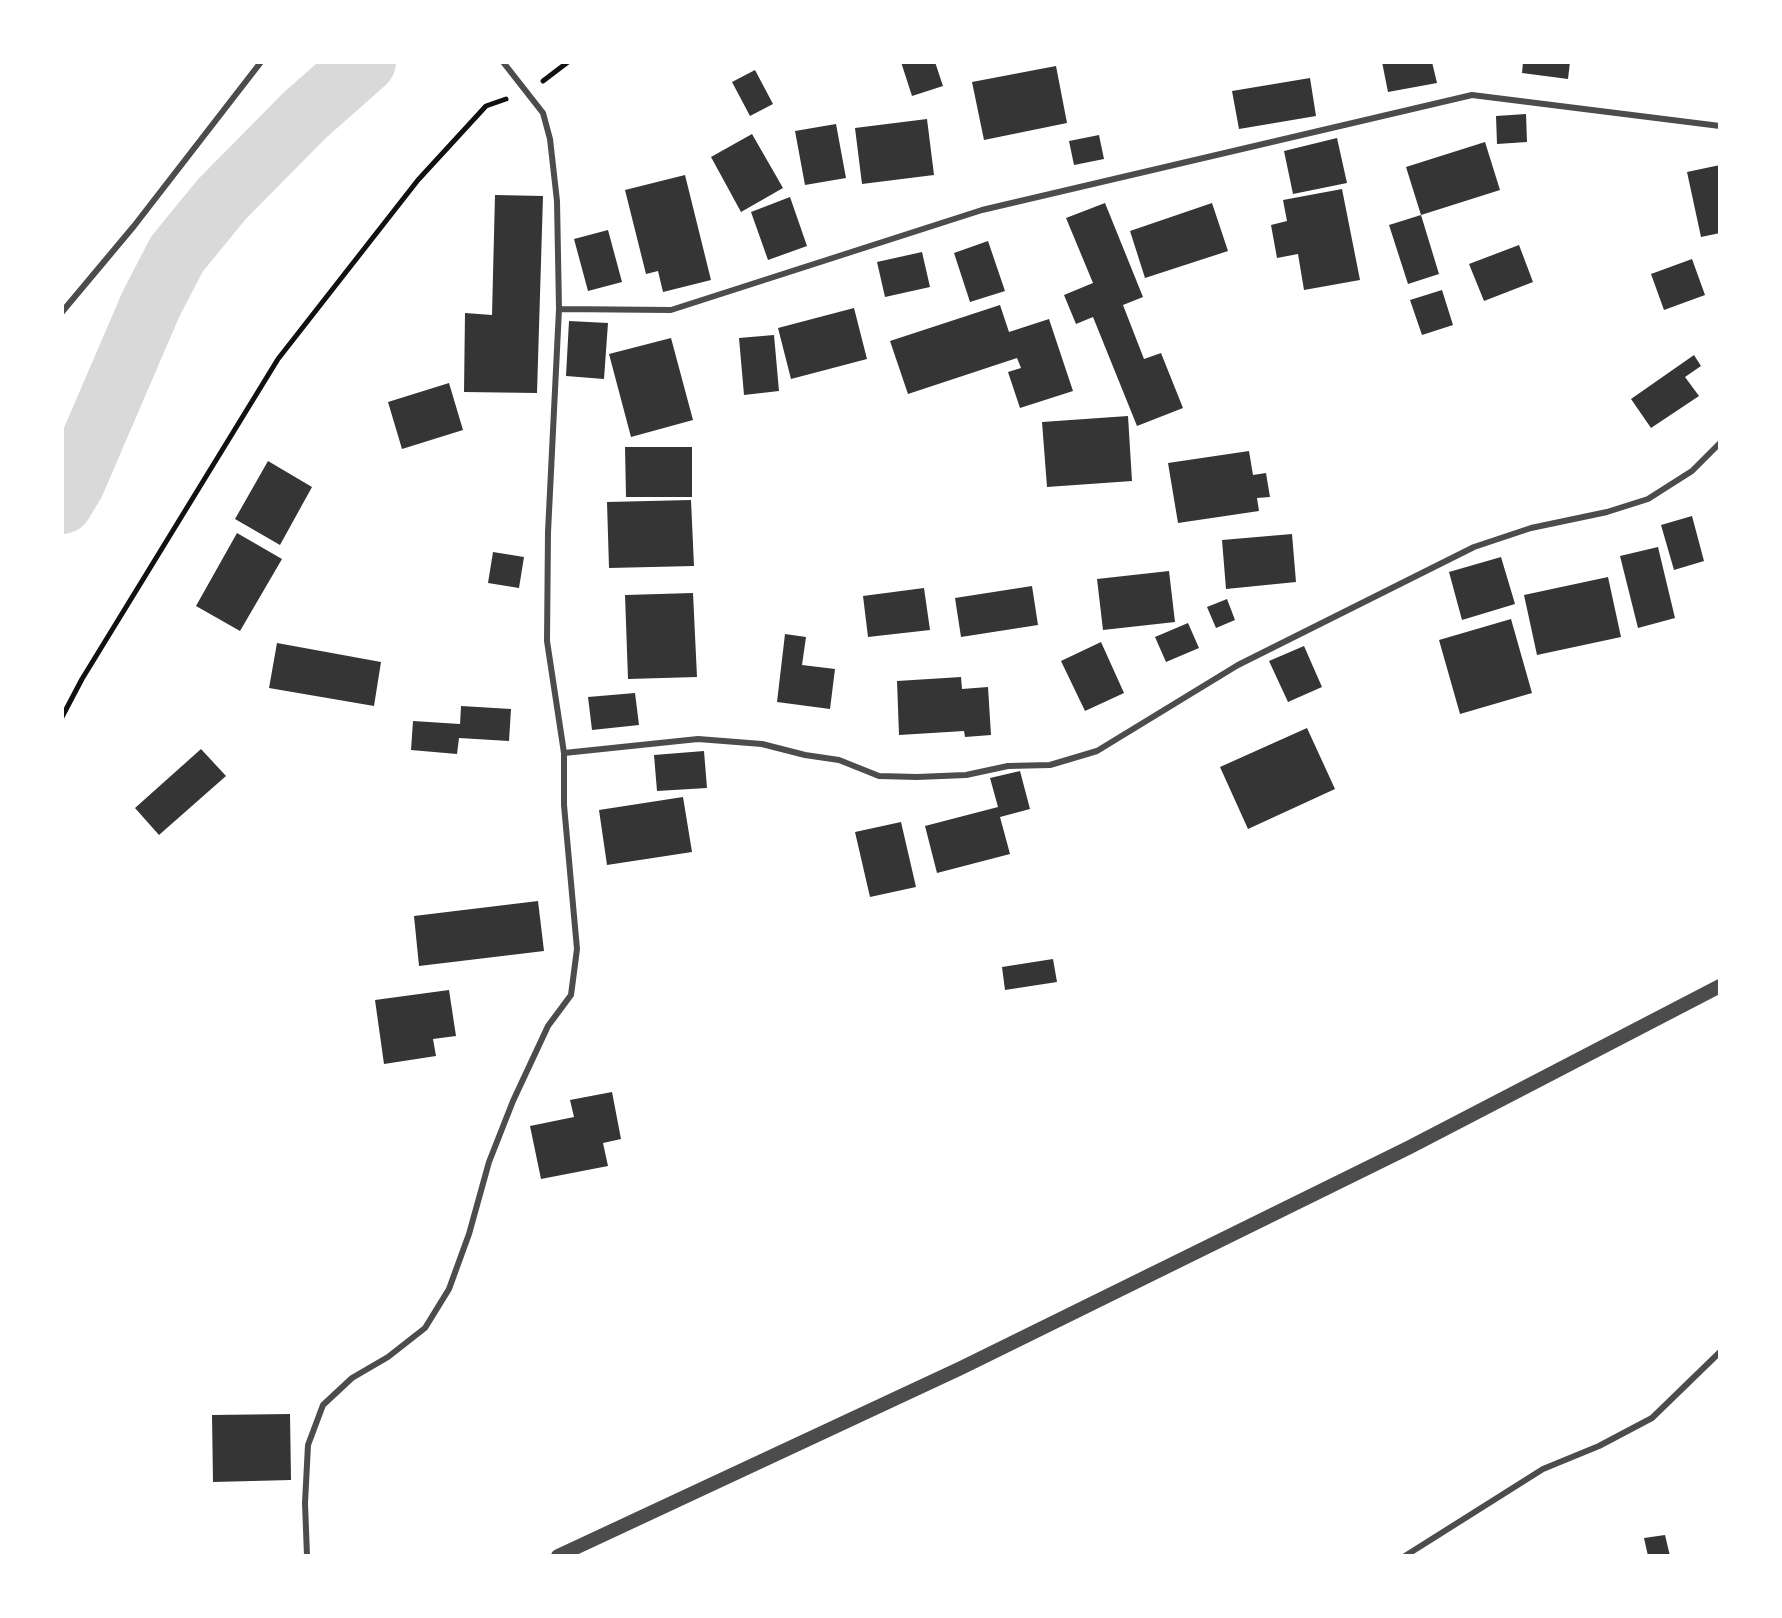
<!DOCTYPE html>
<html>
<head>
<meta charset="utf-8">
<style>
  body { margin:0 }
  #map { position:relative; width:1782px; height:1618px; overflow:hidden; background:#fff; font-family:Manrope,sans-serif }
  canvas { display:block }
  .frame { position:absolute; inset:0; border:64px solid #fff; pointer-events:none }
</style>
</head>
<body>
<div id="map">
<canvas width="1782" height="1618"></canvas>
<div class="frame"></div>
</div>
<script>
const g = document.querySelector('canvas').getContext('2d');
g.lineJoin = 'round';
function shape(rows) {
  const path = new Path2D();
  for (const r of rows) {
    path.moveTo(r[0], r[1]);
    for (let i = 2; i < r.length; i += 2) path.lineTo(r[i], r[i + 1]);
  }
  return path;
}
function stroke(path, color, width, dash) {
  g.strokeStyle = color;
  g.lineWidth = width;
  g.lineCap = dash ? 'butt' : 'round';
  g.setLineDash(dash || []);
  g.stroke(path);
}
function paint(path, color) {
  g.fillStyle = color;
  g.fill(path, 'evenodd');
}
const river = shape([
  [62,503,74,483,151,304,177,254,222,199,305,115,365,62]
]);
const building = shape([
  [901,62,935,62,943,86,912,96],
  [1382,62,1432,62,1437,83,1388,92],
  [1523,62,1570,62,1568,79,1522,73],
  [1056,66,1067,123,984,140,972,82],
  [755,70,773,104,750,116,732,82],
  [1310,78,1316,116,1239,129,1232,91],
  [1526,114,1527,142,1497,144,1496,116],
  [927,119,934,175,862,184,855,128],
  [836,124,846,178,805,185,795,131],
  [752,134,783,188,741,212,711,157],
  [1099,135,1104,159,1074,165,1069,141],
  [1337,138,1347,183,1293,194,1284,151],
  [1485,142,1500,190,1421,215,1406,167],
  [1720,165,1720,233,1701,237,1687,172],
  [685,175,711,280,663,292,658,271,646,274,625,190],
  [1342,189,1360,280,1304,290,1298,254,1277,258,1271,225,1287,221,1283,200],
  [495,195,543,196,537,393,464,392,465,313,492,315],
  [790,197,807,246,768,260,751,212],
  [1105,203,1143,297,1123,305,1144,359,1161,353,1183,408,1137,426,1093,317,1076,324,1064,295,1093,283,1066,218],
  [1212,203,1228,251,1145,278,1130,231],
  [1421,215,1439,274,1408,284,1389,225],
  [608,230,622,282,588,291,574,239],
  [988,241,1005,291,970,302,954,253],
  [1519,245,1533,282,1484,301,1469,264],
  [922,252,930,287,885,297,877,262],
  [1692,259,1705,295,1664,310,1651,274],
  [1442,290,1453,325,1422,335,1410,300],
  [1000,305,1009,332,1049,319,1073,391,1020,408,1008,372,1021,368,1017,358,908,394,890,341],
  [854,308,867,359,791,379,778,328],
  [569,321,608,323,604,379,566,376],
  [774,335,779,391,744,395,739,338],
  [671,338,693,420,631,437,609,354],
  [1694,355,1701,366,1685,377,1699,396,1651,428,1631,399],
  [449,383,463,430,402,449,388,402],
  [1128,416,1132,481,1047,487,1042,422],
  [625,447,692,447,692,497,626,497],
  [1249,451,1253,475,1266,473,1270,497,1257,498,1259,511,1178,523,1168,463],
  [268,461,312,487,280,545,235,519],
  [691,500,694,566,609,568,607,502],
  [1692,516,1704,561,1674,570,1661,525],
  [237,533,282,559,240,631,196,606],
  [1292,534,1296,582,1226,589,1222,540],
  [1658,547,1675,618,1638,628,1620,556],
  [493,552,524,557,519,588,488,583],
  [1501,557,1515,604,1462,620,1449,572],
  [1169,571,1175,622,1103,630,1097,579],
  [1608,577,1621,637,1537,655,1524,595],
  [1032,586,1038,625,961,637,955,598],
  [924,588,930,630,868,637,863,596],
  [693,593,697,677,628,679,625,595],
  [1227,599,1235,620,1216,628,1207,607],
  [1511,619,1532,693,1460,714,1439,640],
  [1188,623,1199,648,1166,662,1155,637],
  [785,634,806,637,802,665,835,669,830,709,777,702],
  [1101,642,1124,693,1085,711,1061,661],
  [277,643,381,662,374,706,269,688],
  [1304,646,1322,687,1288,702,1269,661],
  [961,677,962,689,988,687,991,735,965,737,964,731,899,735,897,681],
  [635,693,639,725,592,730,588,697],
  [461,706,511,709,509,741,459,738,457,754,411,750,413,721,460,724],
  [1307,728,1335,789,1248,829,1220,767],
  [201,749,226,776,159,835,135,808],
  [704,751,707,788,657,791,654,755],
  [1020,771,1030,809,1000,817,1010,854,937,873,925,826,998,807,990,778],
  [683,797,692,852,607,865,599,810],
  [901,822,916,887,870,897,855,832],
  [538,901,544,951,419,966,414,916],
  [1053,959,1057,982,1005,990,1002,967],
  [449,990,456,1036,433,1039,436,1056,384,1064,375,1000],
  [612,1092,621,1139,603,1143,608,1166,541,1179,530,1126,574,1117,570,1100],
  [290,1414,291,1480,213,1482,212,1415],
  [1665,1535,1670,1556,1648,1556,1644,1538]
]);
const path = shape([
  [543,81,568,62],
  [62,717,82,679,278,359,418,180,486,106,506,99]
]);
const service = shape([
  [559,309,671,310,982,210,1472,95,1720,126],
  [62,312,134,226,261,62],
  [564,753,698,739,762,744,805,755,839,760,879,776,917,777,966,775,1008,766,1050,765,1097,751,1238,665,1474,547,1531,528,1607,512,1648,499,1692,471,1720,443],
  [307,1556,305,1503,308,1445,323,1405,352,1378,388,1357,425,1328,449,1289,469,1234,489,1162,513,1101,548,1026,571,995,577,949,564,805,564,753,547,641,548,532,559,309,557,201,550,139,543,113,503,62],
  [1405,1556,1543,1469,1599,1446,1652,1418,1720,1352]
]);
const tertiary = shape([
  [558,1556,961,1368,1408,1148,1720,986]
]);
stroke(river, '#d9d9d9', 62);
paint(building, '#353535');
stroke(path, '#111', 5);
stroke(service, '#4c4c4c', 6);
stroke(tertiary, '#4c4c4c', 14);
</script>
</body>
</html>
